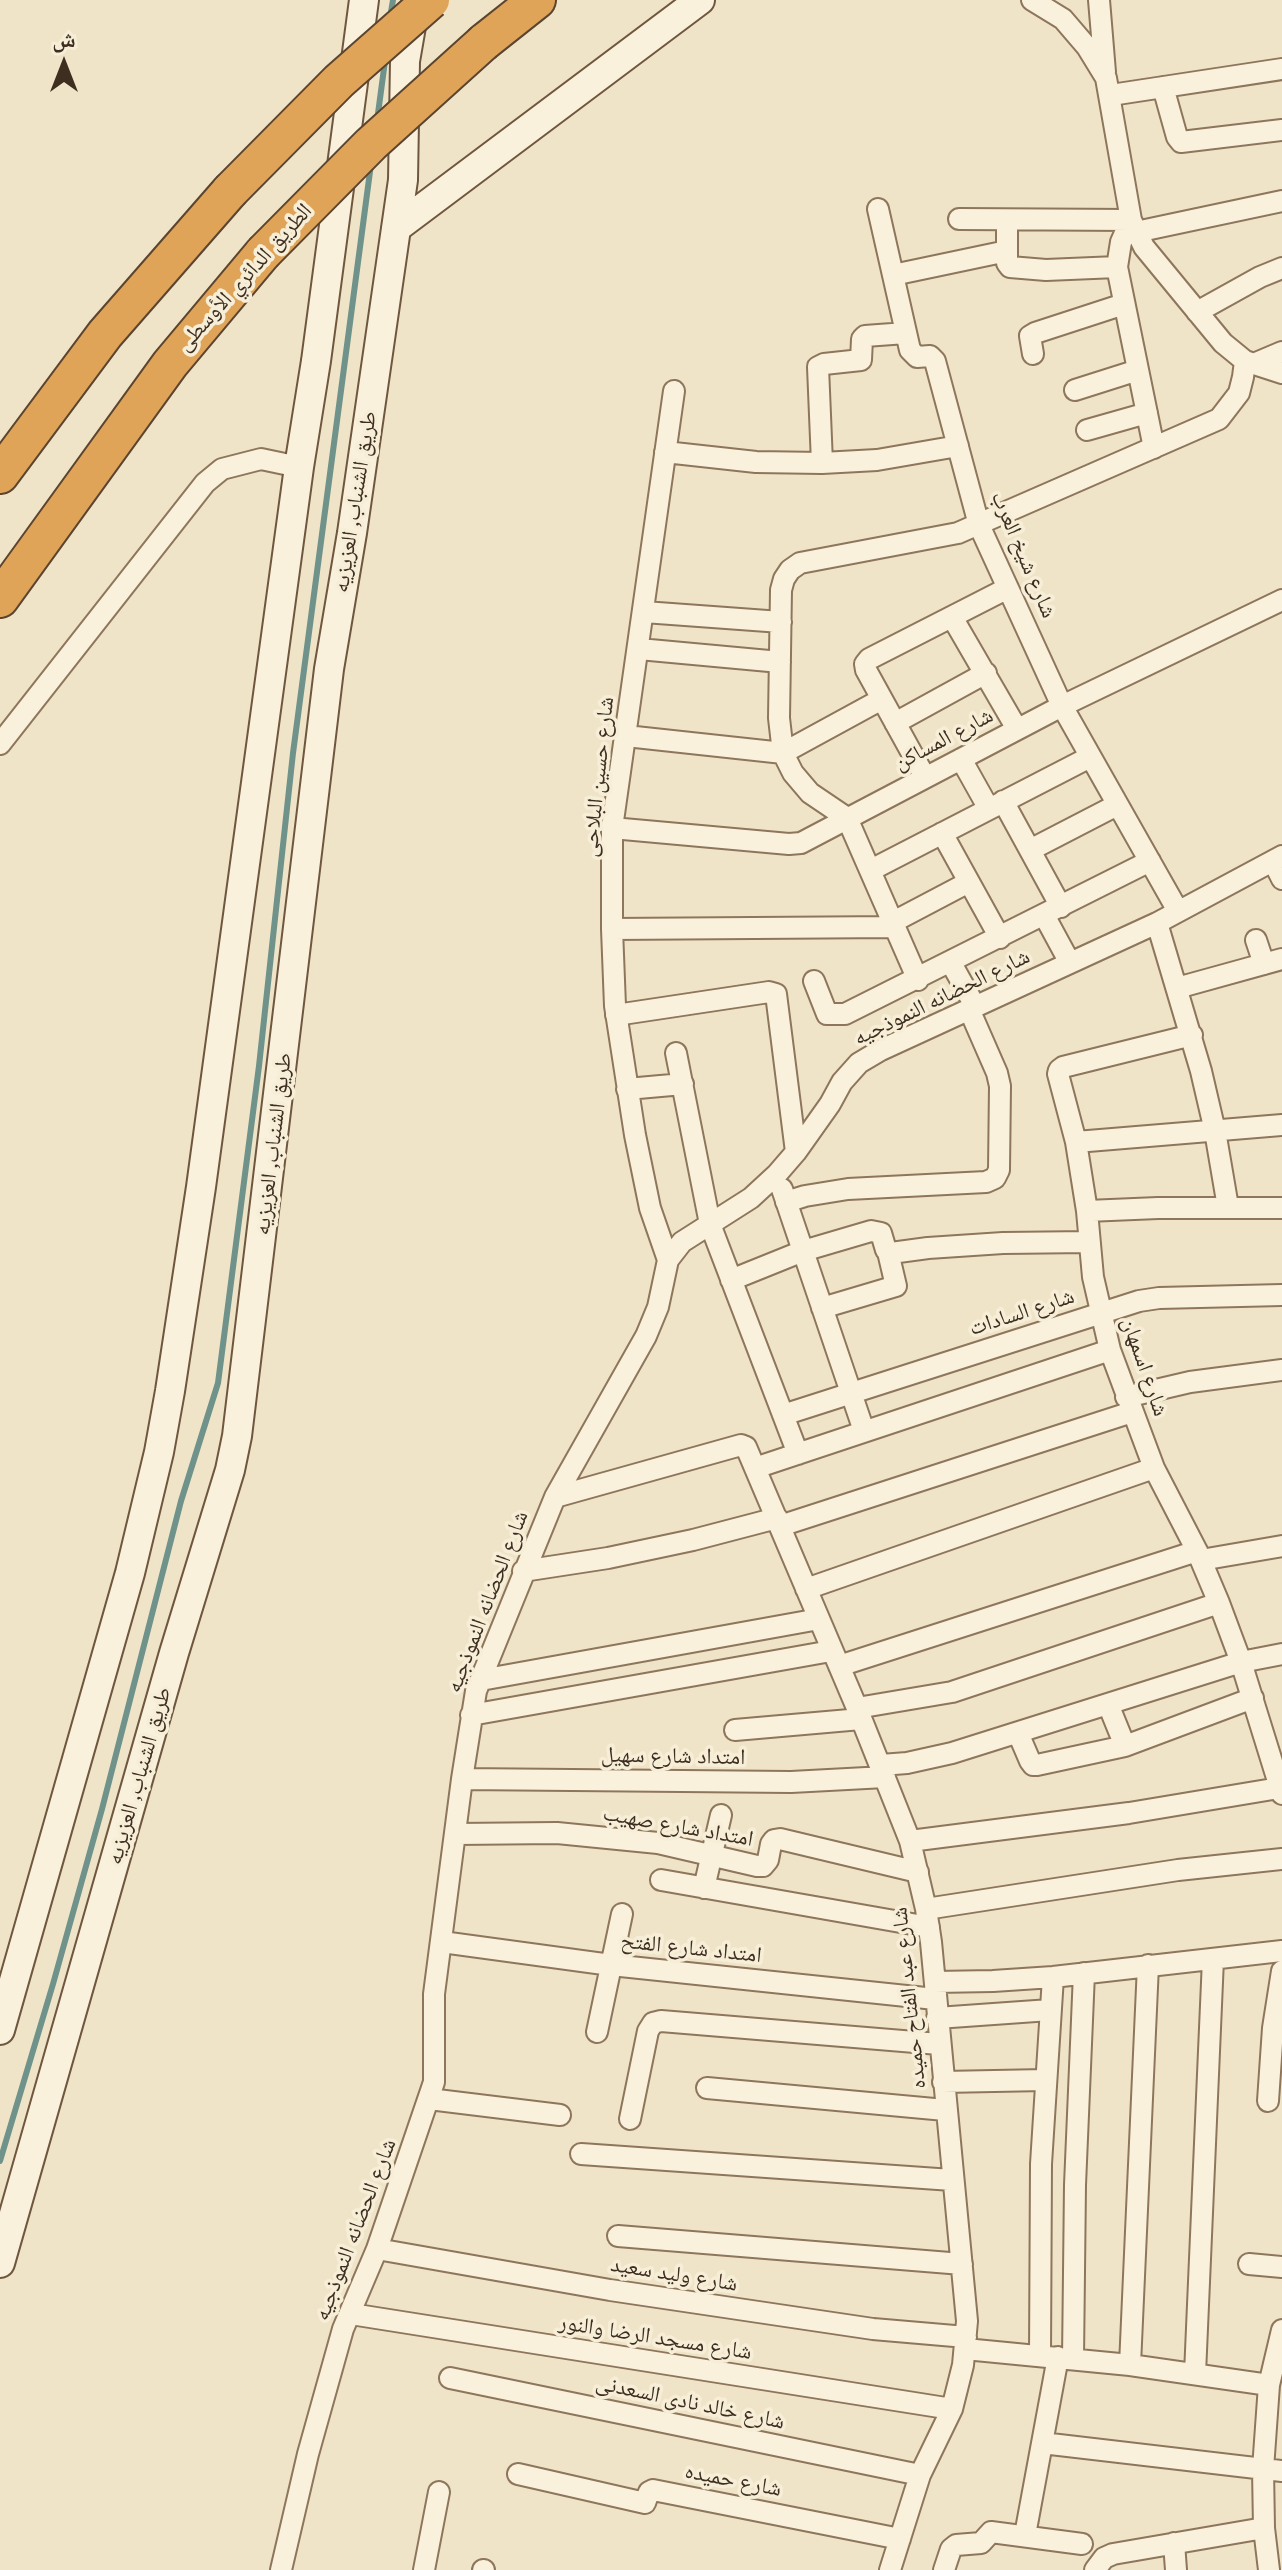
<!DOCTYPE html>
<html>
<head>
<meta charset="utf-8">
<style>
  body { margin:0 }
  #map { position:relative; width:1282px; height:2570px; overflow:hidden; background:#f0e4c8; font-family:"Times New Roman","Noto Naskh Arabic",serif }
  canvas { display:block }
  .north { position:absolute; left:24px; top:24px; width:80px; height:80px; -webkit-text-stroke:6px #f7eed8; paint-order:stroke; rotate:0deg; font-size:22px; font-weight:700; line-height:32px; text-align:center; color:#3d2e20 }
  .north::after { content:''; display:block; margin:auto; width:28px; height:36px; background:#3d2e20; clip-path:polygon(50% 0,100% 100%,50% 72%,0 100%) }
</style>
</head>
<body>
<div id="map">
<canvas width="1282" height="2570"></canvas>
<div class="north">ش</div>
</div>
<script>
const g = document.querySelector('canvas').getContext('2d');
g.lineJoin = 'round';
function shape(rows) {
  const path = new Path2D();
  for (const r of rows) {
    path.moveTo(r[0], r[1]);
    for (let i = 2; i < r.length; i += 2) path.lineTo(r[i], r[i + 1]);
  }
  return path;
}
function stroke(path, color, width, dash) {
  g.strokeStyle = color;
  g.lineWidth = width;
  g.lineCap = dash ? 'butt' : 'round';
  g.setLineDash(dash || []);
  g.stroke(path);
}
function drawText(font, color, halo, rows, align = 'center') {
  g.font = font + ' "Times New Roman","Noto Naskh Arabic",serif';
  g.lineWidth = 7;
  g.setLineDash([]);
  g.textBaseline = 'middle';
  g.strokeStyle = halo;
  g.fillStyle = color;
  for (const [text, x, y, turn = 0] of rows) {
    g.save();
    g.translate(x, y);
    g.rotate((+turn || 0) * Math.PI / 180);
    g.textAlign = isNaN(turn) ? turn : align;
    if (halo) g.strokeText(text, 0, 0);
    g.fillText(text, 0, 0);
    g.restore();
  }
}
const stream = shape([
  [390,18,393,0],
  [377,121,385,61],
  [0,2161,53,1984,102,1809,181,1501,218,1383,259,1066,293,753,371,164]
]);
const street = shape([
  [1032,0,1063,19,1087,47,1106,78,1131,220,1144,247,1223,343,1245,361,1282,373],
  [1099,0,1105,72],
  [1163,87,1177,137,1181,142,1282,130],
  [1111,95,1282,69],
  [878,209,910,350,917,357,930,356,935,361,979,525,1062,706,1178,911],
  [959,219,1131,220,1121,242,1117,267,1154,448],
  [1007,220,1007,263,1010,267,1046,270,1117,267],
  [1136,232,1282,201],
  [893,275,1007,251],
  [1197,312,1260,277,1282,268],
  [1033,354,1030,336,1035,333,1124,304],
  [1256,363,1282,352],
  [1075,390,1138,370],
  [1087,430,1147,413],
  [665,452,756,462,822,463,877,460,958,446],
  [822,463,818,367,824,364,861,360,862,339,865,336,906,333],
  [644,612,781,622],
  [952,617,1017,729],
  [639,649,780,662],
  [895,723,986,673],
  [626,736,783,753,882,699],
  [0,744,205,483,222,469,261,459,299,467],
  [961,759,989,809],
  [925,777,866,670,865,664,869,659,1008,588],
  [1003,801,1061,907],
  [612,828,789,844,801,843,1062,706,1282,600],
  [942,833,1000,938],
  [1030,850,1117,805],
  [1273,861,1282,879],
  [871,870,1090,757],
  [1044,915,1070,963],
  [893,922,969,882],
  [1157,923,1201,1071,1215,1131,1228,1207],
  [612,929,895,927],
  [1256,940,1264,964],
  [951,963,975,1006],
  [918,980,847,818,810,793,793,773,783,753,779,718,781,590,784,579,790,570,800,563,958,533,1219,419,1239,393,1243,377,1245,361],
  [814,981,827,1014,845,1014,1150,861],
  [1177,988,1282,959],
  [616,1015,769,992,776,994,796,1152],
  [1192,1035,1063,1067,1059,1070,1058,1074,1076,1142,1087,1211,1093,1277,1110,1350,1154,1468,1197,1551,1219,1603,1241,1662,1282,1794],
  [676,1053,710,1224,798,1454],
  [627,1089,683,1084],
  [1076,1142,1282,1125],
  [782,1189,864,1431],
  [786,1202,805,1196,848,1189,986,1182,995,1178,999,1170,1000,1086,997,1073,969,1009],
  [1087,1211,1158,1208,1282,1208],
  [668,1260,650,1208,635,1135,615,1006,612,929,612,828,674,391],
  [731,1280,803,1251,871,1231,881,1233,886,1250,891,1253,928,1248,1003,1243,1088,1242],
  [822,1308,896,1286,888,1252],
  [1126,1397,1190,1382,1282,1370],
  [783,1415,1139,1301,1159,1298,1282,1295],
  [755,1468,1110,1350],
  [555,1497,741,1445,746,1447,857,1708,910,1841,926,1909,931,1942,967,2321,963,2365,952,2409,920,2475,890,2570],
  [780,1526,1132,1412],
  [1201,1560,1282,1546],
  [523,1571,608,1558,693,1540,777,1518],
  [806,1589,1154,1468],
  [839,1666,1197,1551],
  [481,1680,819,1619],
  [1108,1704,1125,1746],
  [857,1708,952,1692,1219,1603],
  [471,1715,831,1651],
  [735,1730,861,1719],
  [1018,1733,1030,1761,1033,1765,1037,1765,1125,1746,1253,1698],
  [881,1765,907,1763,952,1753,1241,1662,1282,1654],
  [462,1779,791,1782,885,1777],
  [456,1834,557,1833,658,1843,757,1866,763,1866,768,1860,771,1844,774,1840,780,1839,918,1872],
  [910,1841,1129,1813,1279,1788],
  [661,1880,929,1927],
  [704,1888,721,1815],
  [926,1909,1178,1870,1282,1859],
  [442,1942,611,1965,935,1999],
  [935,1982,993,1981,1053,1977,1282,1951],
  [937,2018,1050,2010],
  [597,2032,622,1914],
  [943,2082,1045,2080],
  [707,2088,945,2110],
  [429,2099,560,2115],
  [1268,2101,1273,2028,1282,1971],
  [630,2119,648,2031,653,2023,661,2021,939,2044],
  [581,2154,952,2180],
  [618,2236,962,2264],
  [377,2249,610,2290,873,2329,966,2337],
  [1249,2264,1282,2267],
  [351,2314,952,2409],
  [965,2349,1130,2365,1269,2385],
  [1040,2355,1041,2164,1053,1977],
  [1073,2359,1075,2185,1084,1973],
  [1130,2365,1148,1965],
  [1195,2374,1213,1959],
  [450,2378,920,2475],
  [1042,2443,1282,2471],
  [518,2474,645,2503,649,2492,653,2490,900,2539],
  [1025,2535,1058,2357],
  [1174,2543,1176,2570],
  [281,2570,308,2454,343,2329,377,2249,434,2082,434,1994,462,1779,476,1691,555,1497,646,1336,658,1307,668,1260,682,1242,751,1198,777,1174,796,1152,830,1104,842,1082,859,1063,881,1050,1157,923,1282,856],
  [424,2570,439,2492],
  [483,2570,484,2570],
  [944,2570,951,2549,956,2545,981,2543,991,2532,1082,2544],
  [1095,2570,1104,2558,1113,2554,1264,2528],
  [1269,2570,1264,2528,1263,2469,1269,2385,1282,2330]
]);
const secondary = shape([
  [396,228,700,0],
  [0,2030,130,1573,159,1452,170,1391,201,1187,299,467,316,361,364,0],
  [0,2263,174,1653,230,1470,237,1436,329,669,352,533,403,180,405,61,414,9]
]);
const highway = shape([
  [484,42,537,0],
  [0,475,105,334,230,191],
  [0,599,170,364,263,253]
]);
const highwayBridge = shape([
  [230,191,339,81,431,0],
  [263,253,371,144,484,42]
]);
const streetNames = [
  ["الطريق الدائري الأوسطى",245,278,-48],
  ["طريق الشنباب, العزيزيه",356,502,-81],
  ["شارع شيخ العرب",1023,555,67],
  ["شارع المساكن",944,740,-28],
  ["شارع حسين البلاحى",599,777,-84],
  ["شارع الحضانه النموذجيه",942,998,-26],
  ["طريق الشنباب, العزيزيه",274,1144,-83],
  ["شارع السادات",1022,1313,-18],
  ["شارع اسمهان",1144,1367,71],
  ["شارع الحضانه النموذجيه",488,1602,-69],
  ["امتداد شارع سهيل",673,1757,1],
  ["طريق الشنباب, العزيزيه",140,1776,-74],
  ["امتداد شارع صهيب",678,1827,10],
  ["امتداد شارع الفتح",691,1949,6],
  ["شارع عبد الفتاح حميده",910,1998,-96],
  ["شارع الحضانه النموذجيه",356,2230,-69],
  ["شارع وليد سعيد",674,2275,9],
  ["شارع مسجد الرضا والنور",655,2338,9],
  ["شارع خالد نادى السعدنى",690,2403,12],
  ["شارع حميده",733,2481,11]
];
stroke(stream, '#6f938a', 6);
stroke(street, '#8d765c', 24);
stroke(secondary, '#6f573f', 32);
stroke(highway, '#5b4430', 40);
stroke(street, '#faf1dc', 20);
stroke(secondary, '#faf1dc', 28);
stroke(highway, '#e0a458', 36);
stroke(highwayBridge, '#5b4430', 40, []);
stroke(highwayBridge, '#e0a458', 36);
drawText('22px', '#3d2e20', '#f7eed8', streetNames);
</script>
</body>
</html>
